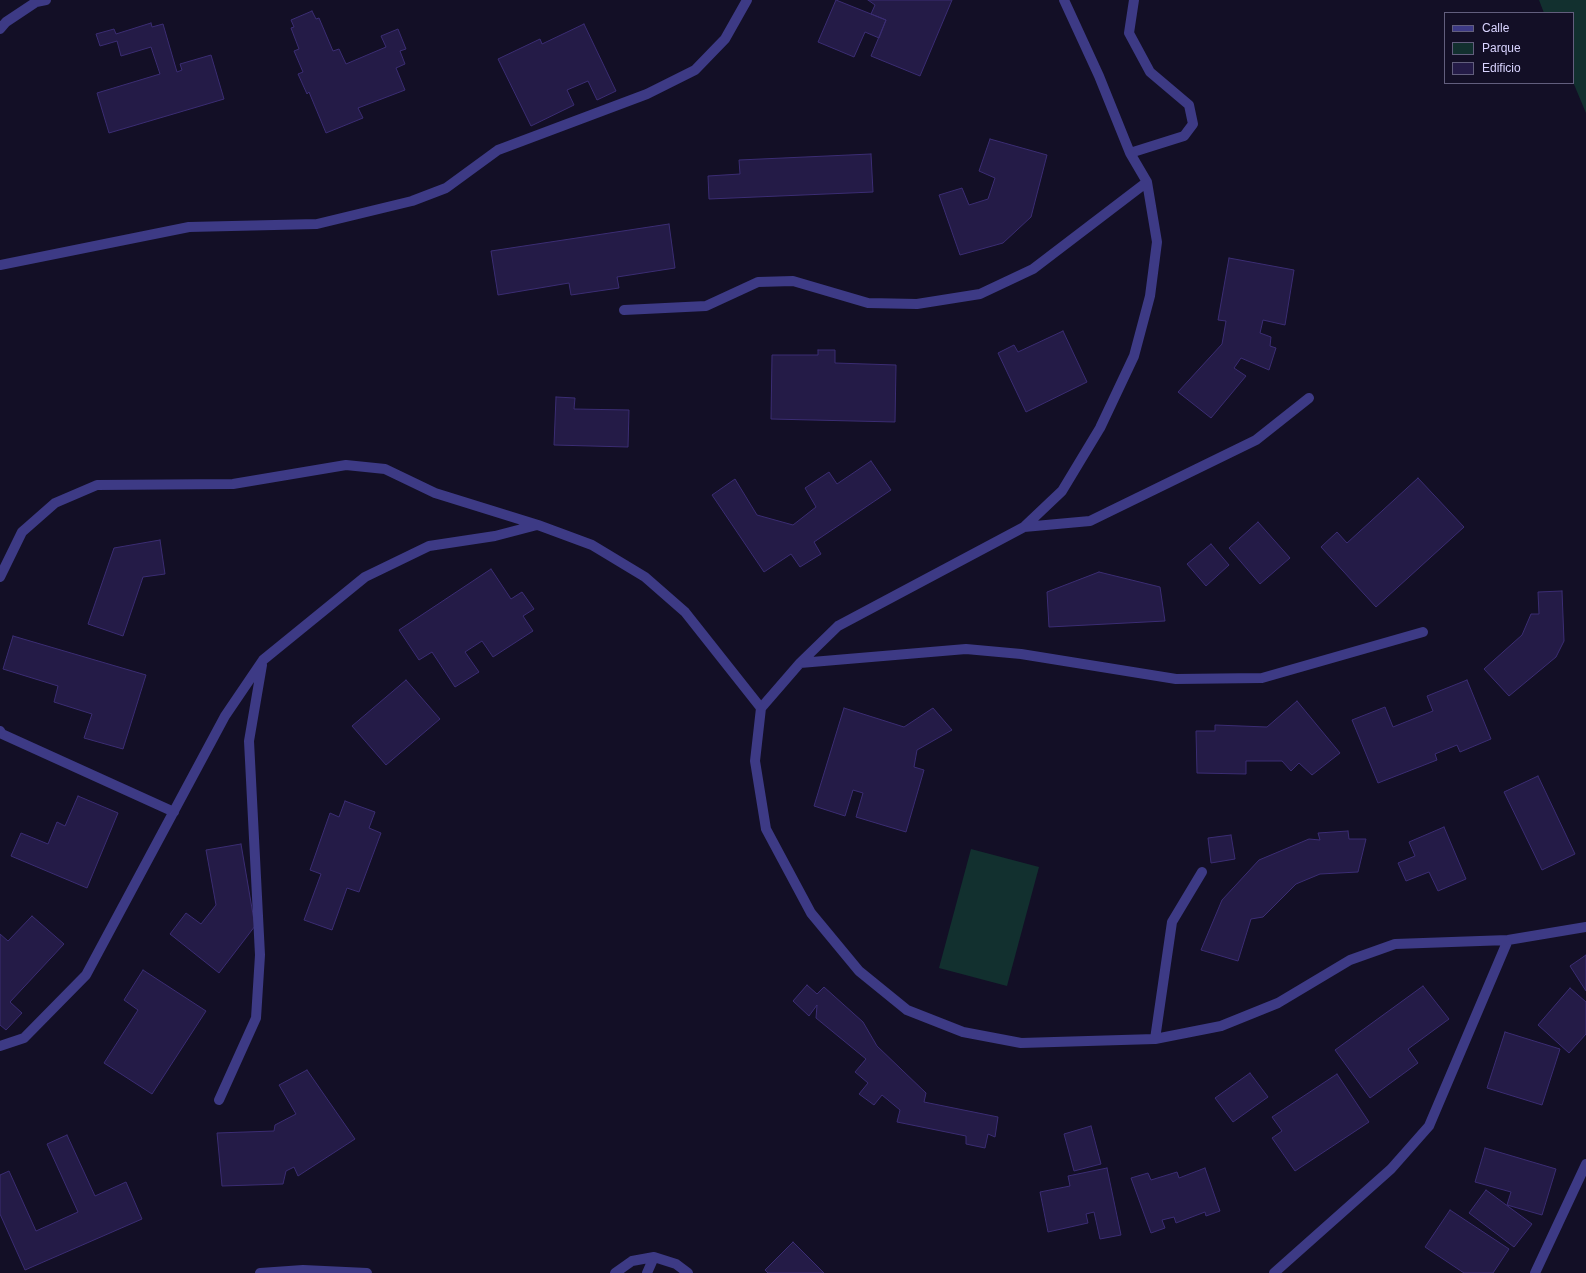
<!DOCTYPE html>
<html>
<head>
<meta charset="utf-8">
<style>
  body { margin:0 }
  #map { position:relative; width:1586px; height:1273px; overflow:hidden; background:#130f26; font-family:Arial,sans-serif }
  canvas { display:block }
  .legend { position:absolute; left:1444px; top:12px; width:130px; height:72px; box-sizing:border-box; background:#130f26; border:1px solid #625e7d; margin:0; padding:5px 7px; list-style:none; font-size:12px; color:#d9d4ff }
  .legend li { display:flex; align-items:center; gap:8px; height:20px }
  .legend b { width:20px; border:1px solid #625e7d }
</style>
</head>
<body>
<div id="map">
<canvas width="1586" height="1273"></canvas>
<ul class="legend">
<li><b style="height:5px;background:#3d3a85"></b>Calle</li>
<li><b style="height:11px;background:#12302f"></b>Parque</li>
<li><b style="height:11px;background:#241b47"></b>Edificio</li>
</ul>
</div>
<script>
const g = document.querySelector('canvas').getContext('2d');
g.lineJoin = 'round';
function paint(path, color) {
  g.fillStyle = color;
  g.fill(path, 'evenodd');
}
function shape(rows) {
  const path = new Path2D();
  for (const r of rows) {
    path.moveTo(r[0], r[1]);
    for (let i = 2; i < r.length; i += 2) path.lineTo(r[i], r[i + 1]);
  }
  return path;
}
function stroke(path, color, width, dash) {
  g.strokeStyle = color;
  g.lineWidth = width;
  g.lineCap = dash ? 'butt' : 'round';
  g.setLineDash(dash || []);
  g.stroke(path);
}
const green = shape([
  [1539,0,1586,0,1586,113,1573,82,1573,13,1544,13],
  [971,849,1039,867,1007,986,939,968]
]);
const building = shape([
  [836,0,886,20,879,38,865,32,854,57,818,42,836,0],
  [868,0,952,0,920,76,871,56,886,20,871,14,875,5,868,0],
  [312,11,316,19,319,18,333,51,339,49,346,64,386,47,381,36,398,29,406,49,400,51,405,64,396,68,405,90,358,108,363,118,326,133,309,92,307,94,298,74,303,72,294,51,299,49,291,28,294,27,291,20,312,11],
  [151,23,152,27,163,24,177,72,182,70,180,64,211,55,224,99,109,133,97,93,160,74,151,47,121,56,117,41,100,46,96,34,114,29,116,34,151,23],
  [584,24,616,91,597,100,588,81,567,90,574,105,531,126,498,59,540,39,542,44,584,24],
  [990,139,1047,155,1031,217,1003,243,960,255,939,195,962,188,969,205,988,199,995,178,979,171,990,139],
  [871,154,873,192,709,199,708,176,740,174,739,160,871,154],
  [669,224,675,268,617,277,619,288,571,295,569,283,498,295,491,251,669,224],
  [1229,258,1294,270,1285,325,1263,320,1260,333,1271,337,1270,346,1276,348,1269,370,1241,358,1234,368,1246,376,1211,418,1178,392,1222,344,1226,321,1218,320,1229,258],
  [1063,331,1087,382,1026,412,998,353,1014,345,1018,352,1063,331],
  [818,350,835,350,835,363,896,365,895,422,771,419,772,355,818,355,818,350],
  [556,397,575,398,574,409,629,410,628,447,554,445,556,397],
  [871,461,891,490,814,542,821,554,800,567,791,554,764,572,712,495,735,479,757,515,793,525,816,507,805,488,829,472,837,484,871,461],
  [1418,478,1464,527,1376,607,1321,547,1337,532,1347,543,1418,478],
  [1258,522,1290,558,1260,584,1229,548,1258,522],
  [160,540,165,574,143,577,123,636,88,624,114,548,160,540],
  [1211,544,1229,565,1206,586,1187,564,1211,544],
  [491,569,511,599,522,592,534,609,523,616,533,631,493,657,482,641,465,652,479,672,455,687,432,652,419,660,399,630,491,569],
  [1099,572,1160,587,1165,621,1049,627,1047,592,1099,572],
  [1562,591,1564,641,1556,657,1509,696,1484,669,1522,635,1531,614,1539,614,1538,592,1562,591],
  [13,636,146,675,123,749,84,738,92,714,54,702,58,686,3,669,13,636],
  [406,680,440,719,386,765,352,726,406,680],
  [1467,680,1491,739,1460,752,1457,745,1435,754,1437,760,1378,783,1352,720,1385,707,1393,727,1433,711,1427,696,1467,680],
  [1297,701,1340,753,1312,775,1299,763,1291,771,1282,761,1246,761,1246,774,1197,773,1196,731,1215,731,1215,725,1267,727,1297,701],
  [844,708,904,727,933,708,952,730,917,750,914,767,924,770,906,832,856,817,863,793,853,790,845,816,814,806,844,708],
  [1538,776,1575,854,1542,870,1504,792,1538,776],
  [78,796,118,813,87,888,11,856,21,833,48,844,57,822,65,826,78,796],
  [345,801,375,812,369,828,381,833,359,892,347,888,332,930,304,920,321,874,310,870,330,813,339,817,345,801],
  [1444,827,1466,879,1438,891,1429,872,1406,881,1398,863,1415,856,1409,842,1444,827],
  [1348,831,1349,839,1366,839,1358,872,1320,874,1296,884,1263,917,1251,919,1238,961,1201,950,1222,900,1259,860,1309,839,1320,840,1318,833,1348,831],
  [1231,835,1235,859,1211,863,1208,838,1231,835],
  [241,844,255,926,219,973,170,934,186,913,201,924,216,905,206,850,241,844],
  [32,916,64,944,10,1002,22,1013,6,1030,0,1025,0,934,8,941,32,916],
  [1586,955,1586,991,1570,966,1586,955],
  [143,970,206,1011,152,1094,104,1063,138,1010,124,1000,143,970],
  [807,985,817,994,824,987,863,1022,877,1046,926,1093,924,1102,998,1117,995,1137,988,1134,985,1148,966,1144,966,1136,897,1122,900,1110,882,1095,874,1105,859,1094,868,1083,855,1072,866,1059,816,1018,817,1005,809,1016,793,1001,807,985],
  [1423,986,1449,1019,1408,1049,1418,1063,1370,1098,1335,1050,1423,986],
  [1570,988,1586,1002,1586,1034,1569,1053,1538,1025,1570,988],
  [1505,1032,1560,1049,1542,1105,1487,1088,1505,1032],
  [307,1070,355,1139,298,1176,294,1167,286,1171,283,1184,222,1186,217,1133,274,1131,275,1125,296,1114,279,1085,307,1070],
  [1250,1073,1268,1097,1233,1122,1215,1098,1250,1073],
  [1337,1074,1369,1122,1295,1171,1272,1138,1282,1131,1272,1117,1337,1074],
  [1091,1126,1101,1164,1074,1171,1064,1134,1091,1126],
  [67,1135,95,1196,126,1182,142,1219,25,1270,0,1214,0,1175,9,1171,36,1231,78,1212,47,1144,67,1135],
  [1485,1148,1556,1169,1542,1215,1507,1205,1511,1192,1475,1182,1485,1148],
  [1107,1168,1121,1235,1100,1239,1094,1212,1086,1214,1088,1223,1048,1232,1040,1192,1070,1186,1068,1176,1107,1168],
  [1205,1168,1220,1211,1206,1216,1205,1212,1176,1223,1174,1217,1162,1220,1165,1228,1151,1233,1131,1178,1148,1173,1151,1180,1177,1172,1179,1178,1205,1168],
  [1486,1190,1532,1224,1514,1247,1469,1213,1486,1190],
  [1450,1210,1509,1249,1493,1273,1464,1273,1425,1247,1450,1210],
  [793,1242,824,1273,768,1273,765,1270,793,1242]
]);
const minor = shape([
  [1064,0,1099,76,1130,153,1147,182,1157,242,1150,296,1134,356,1100,428,1062,491,1024,527,838,626,800,663,761,708,755,761,766,829,811,913,859,971,907,1010,963,1032,1021,1043,1155,1039,1221,1026,1278,1003,1350,960,1395,944,1508,940,1586,927],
  [0,29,6,22,36,2,46,0],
  [1130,153,1184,136,1193,124,1189,105,1150,72,1129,33,1134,0],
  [0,265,189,227,317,224,412,201,446,188,498,150,647,94,695,70,725,39,747,0],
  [624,310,706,306,758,282,793,281,868,303,917,304,980,294,1033,269,1147,182],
  [1024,527,1090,521,1256,440,1309,398],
  [0,577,22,532,55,503,97,485,233,484,346,465,385,469,435,493,538,525,592,545,645,577,685,612,761,708],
  [800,663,966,649,1021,654,1176,679,1262,678,1423,632],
  [0,731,2,734,174,812],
  [1155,1039,1172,922,1202,872],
  [0,1046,24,1038,86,975,225,716,263,660,365,577,429,546,495,536,537,525],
  [219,1100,256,1018,260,955,249,741,262,665],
  [260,1273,303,1270,367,1273],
  [615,1273,632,1261,654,1257,676,1264,688,1273],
  [647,1273,654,1257],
  [1274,1273,1391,1169,1429,1126,1508,940],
  [1535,1273,1586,1164]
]);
paint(green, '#12302f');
paint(building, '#241b47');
stroke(building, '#3b2d73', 1);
stroke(minor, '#3d3a85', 10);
</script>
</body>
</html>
